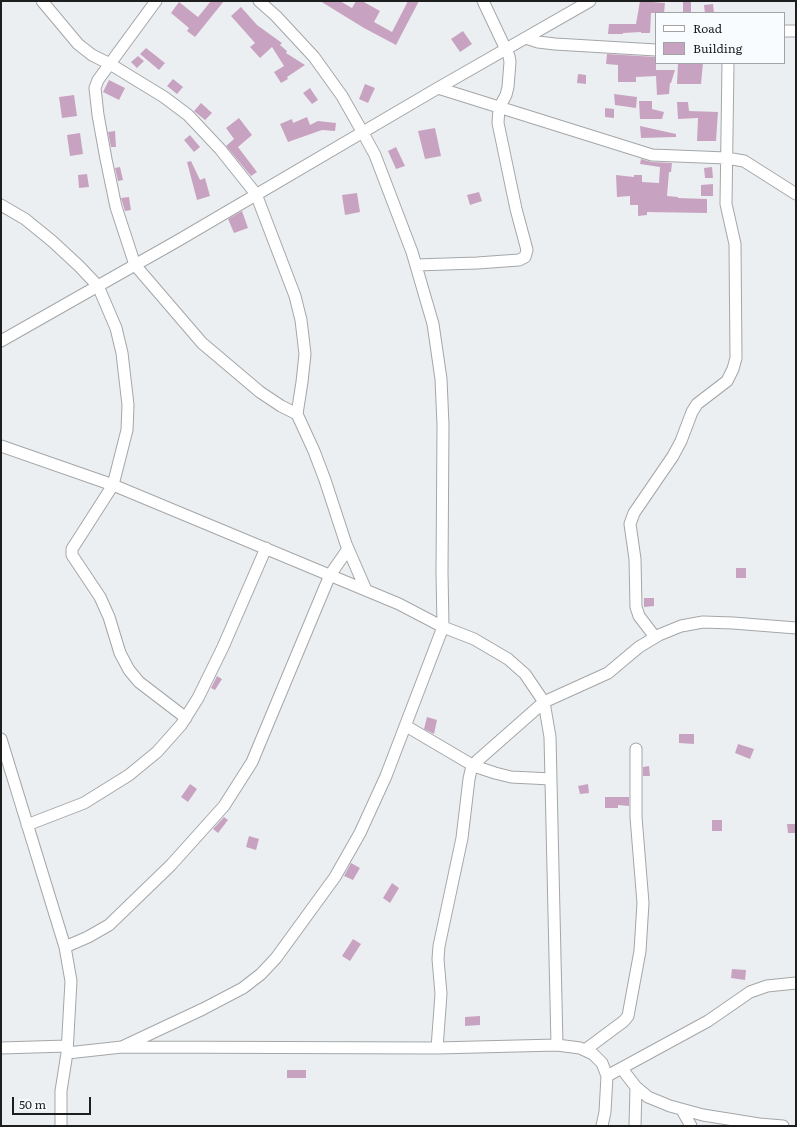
<!DOCTYPE html>
<html>
<head>
<meta charset="utf-8">
<style>
  body { margin:0 }
  #map { position:relative; width:797px; height:1127px; overflow:hidden; background:#eceff1; font-family:Literata,serif }
  canvas { display:block }
  .frame { position:absolute; inset:0; border:2px solid #1d1e1e; pointer-events:none }
  .legend { position:absolute; left:655px; top:12px; width:130px; height:52px; box-sizing:border-box; background:#f9fcff; border:1px solid #a1a3a5; margin:0; padding:5px 7px; list-style:none; font-size:12px; color:#1d1e1e }
  .legend li { display:flex; align-items:center; gap:8px; height:20px }
  .legend b { width:20px; border:1px solid #a1a3a5 }
  .scale { position:absolute; left:12px; top:1097px; width:79px; height:18px; box-sizing:border-box; border:2px solid #1d1e1e; border-top:0; padding-left:5px; font-size:12px; line-height:14px; white-space:nowrap; color:#1d1e1e; -webkit-text-stroke:3px #f9fcff; paint-order:stroke }
</style>
</head>
<body>
<div id="map">
<canvas width="797" height="1127"></canvas>
<div class="frame"></div>
<ul class="legend">
<li><b style="height:5px;background:#fff"></b>Road</li>
<li><b style="height:11px;background:#c8a3c1"></b>Building</li>
</ul>
<div class="scale">50 m</div>
</div>
<script>
const g = document.querySelector('canvas').getContext('2d');
g.lineJoin = 'round';
function paint(path, color) {
  g.fillStyle = color;
  g.fill(path, 'evenodd');
}
function shape(rows) {
  const path = new Path2D();
  for (const r of rows) {
    path.moveTo(r[0], r[1]);
    for (let i = 2; i < r.length; i += 2) path.lineTo(r[i], r[i + 1]);
  }
  return path;
}
function stroke(path, color, width, dash) {
  g.strokeStyle = color;
  g.lineWidth = width;
  g.lineCap = dash ? 'butt' : 'round';
  g.setLineDash(dash || []);
  g.stroke(path);
}
const building = shape([
  [211,1,224,1,195,37,187,31,189,28,171,13,179,2,198,17],
  [320,1,340,1,352,8,356,1,362,1,380,11,374,22,392,32,408,1,419,1,396,45,364,28],
  [640,1,665,3,664,13,651,13,650,33,641,33,641,32,623,33,623,34,608,34,609,24,636,24],
  [683,1,691,1,691,12,683,12],
  [713,4,714,13,705,13,704,5],
  [241,7,257,25,282,43,280,45,287,51,286,53,305,65,287,77,288,79,281,83,274,72,284,66,272,47,260,58,250,47,255,43,231,16],
  [463,31,472,44,460,52,451,39],
  [146,48,165,63,159,70,140,54],
  [607,54,656,57,656,70,675,70,671,83,670,83,669,94,657,95,656,76,636,77,636,82,618,82,618,65,606,64],
  [138,56,144,61,137,68,131,62],
  [678,63,703,63,701,84,677,84],
  [578,74,586,75,586,84,577,83],
  [173,79,183,87,177,94,167,86],
  [109,80,125,88,119,100,103,92],
  [365,84,375,88,368,103,359,99],
  [310,88,318,100,312,104,303,93],
  [614,94,637,97,636,108,615,105],
  [74,95,77,116,62,118,59,97],
  [639,101,652,101,652,109,664,112,662,119,640,119],
  [677,102,688,102,689,111,718,112,716,141,697,141,698,118,678,119],
  [201,103,212,113,205,120,194,111],
  [605,108,614,109,614,118,605,117],
  [307,117,310,125,318,121,336,123,335,131,322,130,288,142,280,124,292,119,293,123],
  [239,118,252,135,238,147,257,172,251,176,226,146,234,139,226,128],
  [640,126,676,134,676,137,641,138],
  [435,128,441,156,425,159,418,131],
  [115,131,116,147,111,147,108,132],
  [80,133,83,154,70,156,67,135],
  [190,135,200,147,194,152,184,140],
  [396,147,405,166,396,169,388,151],
  [641,159,652,162,672,163,671,172,669,172,667,196,678,197,678,198,707,199,707,213,647,212,647,215,638,216,638,205,630,205,630,196,617,197,616,175,634,177,634,175,642,175,642,182,659,183,660,167,640,164],
  [191,161,200,180,205,178,210,196,197,200,187,162],
  [120,167,123,180,118,181,115,168],
  [712,167,713,178,705,178,704,168],
  [87,174,89,187,79,188,78,175],
  [713,184,713,196,701,196,701,185],
  [479,192,482,201,470,205,467,195],
  [357,193,360,212,345,215,342,195],
  [129,197,131,210,125,211,121,198],
  [242,211,248,228,234,233,228,219],
  [736,568,746,568,746,578,736,578],
  [644,598,654,598,654,606,644,607],
  [217,676,222,679,215,690,211,688],
  [427,717,437,720,434,734,424,729],
  [679,734,694,734,694,744,679,743],
  [738,744,754,749,750,759,735,753],
  [649,766,650,776,643,776,643,767],
  [190,784,197,789,188,802,181,797],
  [588,784,589,793,580,794,578,786],
  [605,797,629,797,629,806,618,805,618,808,605,808],
  [224,817,228,820,218,833,213,829],
  [712,820,722,820,722,831,712,831],
  [787,824,796,824,796,833,788,833],
  [249,836,259,839,256,850,246,847],
  [351,863,360,868,353,880,344,876],
  [392,883,399,888,390,903,383,898],
  [353,939,361,944,350,961,342,956],
  [732,969,746,970,745,980,731,978],
  [480,1016,480,1025,465,1026,465,1017],
  [287,1070,306,1070,306,1078,287,1078]
]);
const minor = shape([
  [42,1,78,44,92,55,110,64,164,97,188,115,220,149,256,194,295,296,301,320,305,354,302,382,297,414,314,451,325,480,346,544,366,590],
  [156,1,98,80,95,88,98,115,106,159,116,207,135,265,202,343,260,392,281,406,297,414],
  [784,31,796,31],
  [526,38,538,42,555,44,656,50],
  [438,88,652,155,726,158,744,161,796,194],
  [1,205,25,219,52,241,79,266,98,286,116,328,122,353,128,405,127,430,113,485,72,549,72,555,100,597,109,617,120,653,129,670,139,682,186,718],
  [416,265,477,263,519,260,525,257,527,250,516,209,498,123,499,108,506,95,508,87,510,62,509,56,483,1],
  [1,341,179,240,438,88,590,1],
  [1,446,113,485,399,604,443,627,474,639,508,659,525,674,544,702,550,737,557,1045],
  [655,637,639,616,636,607,635,559,630,524,634,513,673,456,681,441,692,412,697,404,727,381,733,369,736,358,735,244,726,204,728,63],
  [406,726,474,766,495,773,511,777,551,779],
  [1,739,65,947,71,981,67,1053,61,1091,61,1126],
  [27,825,84,803,129,775,157,752,181,725,198,698,223,647,266,548],
  [65,947,88,937,109,925,171,865,224,806,252,762,330,575,348,549],
  [122,1047,203,1009,243,988,261,974,276,958,335,877,360,833,386,776,443,627,442,572,443,425,441,379,433,324,412,252,375,155,363,133,342,96,314,57,276,16,259,1],
  [1,1048,67,1046],
  [437,1048,441,994,438,959,439,946,462,838,469,779,471,770,477,761,544,702,608,673,639,647,659,635,681,626,703,622,733,623,796,628],
  [585,1050,624,1021,628,1016,640,951,643,903,636,817,636,749],
  [67,1053,122,1047,437,1048,557,1045,580,1048,593,1054,602,1063,607,1076,605,1112,602,1126],
  [622,1069,636,1087,648,1097,670,1106,703,1115,759,1124,783,1126],
  [607,1076,708,1021,750,992,767,986,796,983],
  [682,1110,691,1126],
  [635,1126,636,1087]
]);
paint(building, '#c8a3c1');
stroke(minor, '#a4a6a8', 13);
stroke(minor, '#fff', 11);
</script>
</body>
</html>
